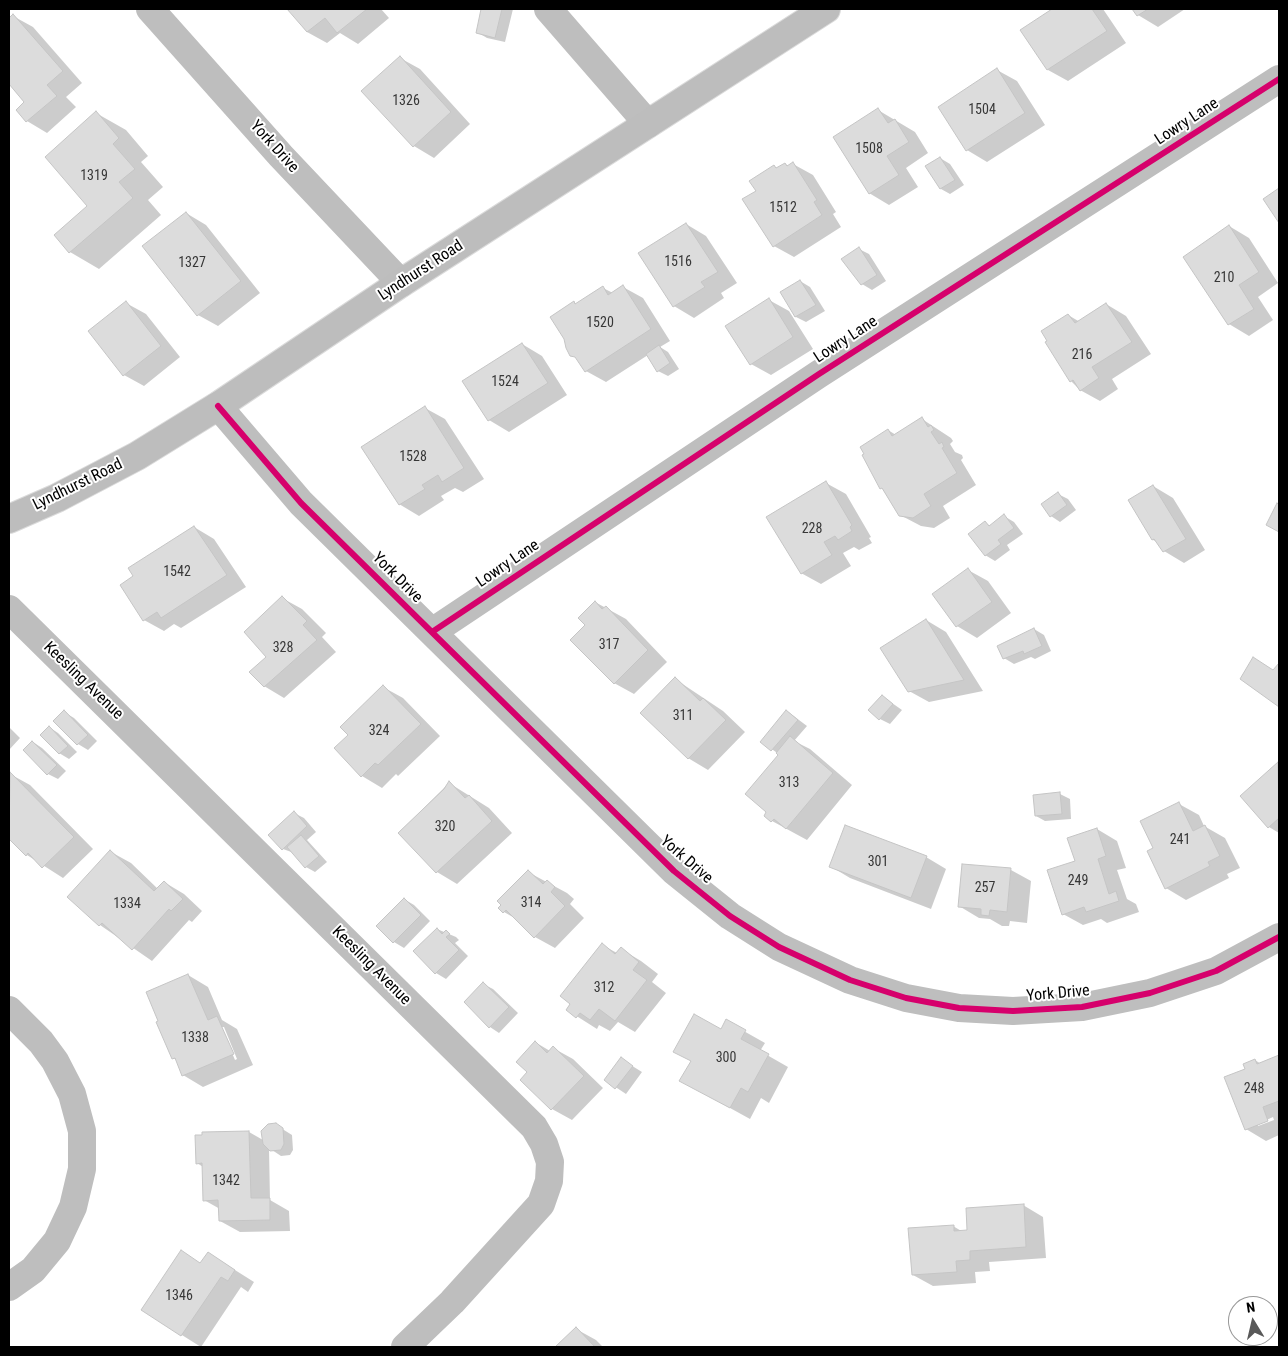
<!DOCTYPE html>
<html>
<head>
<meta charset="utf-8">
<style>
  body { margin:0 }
  #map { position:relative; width:1288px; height:1356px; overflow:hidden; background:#fff; font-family:"Roboto Condensed",sans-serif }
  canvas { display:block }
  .frame { position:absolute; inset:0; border:10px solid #000; pointer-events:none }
  .north { position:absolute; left:1228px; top:1296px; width:50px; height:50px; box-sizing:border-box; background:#fff; border:1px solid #999; border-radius:50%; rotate:351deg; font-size:14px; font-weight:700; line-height:20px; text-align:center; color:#000 }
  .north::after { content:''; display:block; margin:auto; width:18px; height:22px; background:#595959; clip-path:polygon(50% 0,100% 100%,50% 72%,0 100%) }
</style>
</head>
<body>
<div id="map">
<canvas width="1288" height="1356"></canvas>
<div class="frame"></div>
<div class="north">N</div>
</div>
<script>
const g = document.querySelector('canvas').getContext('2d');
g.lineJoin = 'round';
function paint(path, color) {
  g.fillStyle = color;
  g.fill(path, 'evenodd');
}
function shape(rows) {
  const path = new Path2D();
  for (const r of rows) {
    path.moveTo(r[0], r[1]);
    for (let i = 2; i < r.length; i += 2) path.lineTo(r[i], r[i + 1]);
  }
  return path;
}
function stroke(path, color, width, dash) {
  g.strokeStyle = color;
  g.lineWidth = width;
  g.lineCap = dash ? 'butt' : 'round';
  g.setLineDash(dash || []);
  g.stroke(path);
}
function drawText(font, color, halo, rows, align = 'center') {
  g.font = font + ' "Roboto Condensed",sans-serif';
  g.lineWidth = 4;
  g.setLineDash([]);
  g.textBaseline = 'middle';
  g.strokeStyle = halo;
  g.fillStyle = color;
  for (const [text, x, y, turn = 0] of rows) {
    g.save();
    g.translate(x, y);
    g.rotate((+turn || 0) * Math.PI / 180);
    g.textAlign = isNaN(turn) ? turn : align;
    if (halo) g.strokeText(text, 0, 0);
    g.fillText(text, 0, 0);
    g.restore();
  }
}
const shadow = shape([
  [289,9,381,9,389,18,358,44,340,33,327,43,307,32],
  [483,9,513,9,505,42,487,38,477,32],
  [1054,9,1103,9,1126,43,1068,81,1048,70,1022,30],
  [1134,9,1185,9,1158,27,1138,15],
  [13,16,33,27,82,83,66,97,76,107,47,133,27,121,17,110,26,102,9,82,9,20],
  [400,58,420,69,470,124,434,158,414,146,363,91],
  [997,70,1017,81,1045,125,987,162,967,150,940,107],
  [878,110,915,132,928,153,906,168,918,187,889,205,869,193],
  [96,113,126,130,148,156,141,162,163,187,148,200,161,215,99,269,70,252,89,206],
  [940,158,950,164,964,185,950,194,941,189],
  [785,164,789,166,793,164,813,175,836,212,833,214,841,227,794,257,774,246,757,191,774,166,778,169],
  [186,213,206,225,260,293,218,326,198,315],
  [686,224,706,236,737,283,721,293,724,298,694,318,674,306],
  [1229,226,1249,238,1278,283,1258,297,1273,320,1249,336,1229,324],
  [859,249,869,254,886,281,872,290,862,284,843,259],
  [800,281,810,287,825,311,806,322,796,317,782,292],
  [623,287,643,298,670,341,660,347,668,352,679,369,668,376,658,371,648,355,606,382,586,371,574,303,577,305,603,288,613,293],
  [769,300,789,311,813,349,771,375,751,364],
  [126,303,146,314,180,357,144,386,124,375],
  [1106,304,1126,316,1151,354,1112,379,1118,389,1100,401,1080,390,1071,381,1047,342,1068,315,1080,322],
  [522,344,542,356,567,395,509,432,489,420],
  [425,408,445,419,484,479,463,492,455,488,441,496,444,500,419,516,399,504],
  [922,419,951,438,953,441,950,444,955,452,962,455,963,458,961,460,976,485,943,506,950,518,934,528,921,526,900,515,878,482,888,430,896,435],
  [826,483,846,494,871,537,869,538,872,543,859,550,854,547,843,553,851,566,821,584,801,573],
  [1153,486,1173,498,1205,550,1184,563,1164,551,1158,542,1153,540,1129,500],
  [1058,494,1068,499,1076,510,1060,522,1051,516],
  [1004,516,1014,522,1023,534,1007,545,1010,550,995,561,985,555,985,523,991,526],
  [194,527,214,539,246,587,181,628,174,624,164,631,144,620,135,576],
  [968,570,988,581,1011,613,977,638,957,626],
  [282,598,302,609,326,633,322,637,336,652,284,698,264,686,268,657],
  [595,602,626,619,667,662,634,694,614,683,587,625],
  [926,620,946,632,983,691,929,702,909,691],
  [1034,629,1044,635,1051,651,1035,659,1031,657,1014,664,1004,658],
  [675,679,723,711,745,732,708,770,688,758],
  [383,687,403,698,440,736,398,776,396,774,382,788,362,776,336,748,350,735],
  [882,696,902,710,890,724,880,719],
  [787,711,807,726,794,741,810,749,852,785,807,840,772,821,780,755,762,742],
  [64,712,74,718,97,741,88,750,78,744,55,721],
  [9,727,20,738,9,750],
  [49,727,58,733,77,752,69,759,59,753],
  [33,742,42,748,66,771,58,779,48,774],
  [1278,763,1279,764,1279,833,1269,827,1241,796],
  [10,774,30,785,93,849,63,878,27,855,9,837],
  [449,783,489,808,512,833,457,884,437,872,399,833],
  [1060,794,1070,799,1071,819,1045,821,1036,816],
  [1179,804,1199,815,1204,826,1225,838,1240,868,1227,874,1229,878,1186,900,1166,888,1154,849],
  [294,813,304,818,316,832,307,840,327,862,315,872,306,867,294,853,283,849],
  [1097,829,1117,841,1126,868,1117,870,1127,899,1136,904,1139,912,1107,923,1101,919,1083,925,1063,914,1077,862],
  [111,852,131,863,158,889,164,882,184,894,202,911,192,922,189,920,152,961,100,925,69,896],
  [926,857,946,869,931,909,850,878,830,866],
  [1011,870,1031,881,1027,923,1010,921,1009,926,1002,926,990,919,979,918,959,906],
  [528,872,567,893,574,899,570,904,584,918,555,948,535,937,518,920,504,912],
  [404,899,414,905,430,921,404,948,394,942,378,926],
  [437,929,456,937,459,940,455,943,468,956,446,979,436,973,415,951],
  [602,945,617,953,621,949,641,961,658,974,652,982,666,993,635,1032,618,1022,610,1031,599,1025,597,1029,567,1010],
  [188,975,208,987,222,1020,237,1029,253,1065,203,1087,183,1075,177,1060,173,1058],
  [221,1027,224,1027,237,1059,235,1060],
  [483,984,493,989,518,1013,499,1033,490,1027],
  [726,1021,765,1043,760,1051,788,1067,769,1103,761,1098,750,1119,701,1092],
  [535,1042,550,1051,553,1048,573,1059,603,1088,572,1120,552,1109,529,1072],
  [1279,1057,1279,1135,1266,1141,1246,1129,1246,1070,1255,1060,1261,1064],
  [1273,1117,1274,1120,1258,1126,1258,1124],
  [621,1059,642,1072,626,1094,605,1080],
  [276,1125,292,1135,293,1150,290,1155,281,1156,269,1148,270,1200,289,1211,290,1231,240,1232,220,1221,220,1209,204,1200,203,1167,197,1163,249,1132,263,1140],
  [1023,1205,1043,1217,1046,1258,989,1262,990,1271,975,1272,976,1283,933,1286,913,1275,953,1226,963,1232,968,1231],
  [181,1252,201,1264,208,1253,254,1282,248,1292,241,1287,201,1347,142,1310],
  [576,1329,596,1340,603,1347,557,1347]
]);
const building = shape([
  [287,9,367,9,337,33,325,18,307,32,287,9],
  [481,9,502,9,495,38,476,33,481,9],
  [1052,9,1092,9,1107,31,1047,70,1020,30,1052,9],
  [1132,9,1148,9,1137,16,1132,9],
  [13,14,63,71,47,85,57,96,26,122,16,110,24,102,9,84,9,18,13,14],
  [400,56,451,112,413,147,361,91,400,56],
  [997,68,1025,113,966,151,938,107,997,68],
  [878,108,888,123,895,119,909,142,887,156,899,175,869,194,833,137,878,108],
  [96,111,119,138,113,144,135,169,119,182,133,198,69,253,54,235,87,206,45,157,96,111],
  [940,157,955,180,940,189,925,166,940,157],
  [793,162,817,200,814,202,822,215,773,247,742,199,756,191,749,181,774,165,776,168,785,163,787,166,793,162],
  [1279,188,1279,223,1263,199,1279,188],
  [186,212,241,281,197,316,142,246,186,212],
  [686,223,718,272,701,282,705,287,673,307,638,253,686,223],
  [1229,225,1259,272,1239,285,1254,309,1228,325,1183,257,1229,225],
  [859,247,877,275,861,285,841,259,859,247],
  [800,280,816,305,795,317,780,292,800,280],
  [623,285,651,329,585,372,575,357,570,356,566,348,564,339,550,317,574,301,575,304,603,286,608,295,623,285],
  [769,298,793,337,750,365,725,326,769,298],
  [126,301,161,346,123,376,88,331,126,301],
  [1106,303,1132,342,1092,367,1099,378,1080,391,1073,380,1070,382,1045,342,1047,341,1041,331,1068,314,1075,323,1106,303],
  [522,343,548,383,488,421,462,381,522,343],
  [659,345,670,363,657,372,646,354,659,345],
  [425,406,464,468,442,482,438,475,422,485,425,489,399,505,361,447,425,406],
  [922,417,928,427,931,425,934,430,931,432,939,444,942,442,944,447,942,448,957,473,924,494,931,506,913,518,899,516,882,488,880,489,862,455,864,454,860,447,888,429,892,436,922,417],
  [826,481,852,525,850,527,852,531,838,540,835,536,824,542,832,555,801,574,766,517,826,481],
  [1153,485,1186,539,1163,552,1154,539,1152,540,1128,500,1153,485],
  [1058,492,1067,505,1050,517,1041,504,1058,492],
  [1277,503,1279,505,1279,532,1266,525,1277,503],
  [1004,514,1014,528,998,540,1001,544,985,556,968,534,985,521,989,526,1004,514],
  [194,526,227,575,161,618,157,612,143,621,120,585,133,576,128,568,194,526],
  [968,568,992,602,956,627,932,594,968,568],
  [282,596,307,621,303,625,317,640,264,687,249,672,266,657,244,632,282,596],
  [595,601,602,609,606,606,648,650,614,684,570,640,585,625,578,618,595,601],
  [926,619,964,680,908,692,880,648,926,619],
  [1034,628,1042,646,1024,654,1023,651,1003,659,997,646,1034,628],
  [1253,657,1273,670,1279,663,1279,707,1240,679,1253,657],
  [675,677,700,701,703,698,726,720,688,759,640,713,675,677],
  [383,685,421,724,378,765,375,763,361,777,334,748,348,735,340,727,383,685],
  [882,695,893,704,879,720,868,710,882,695],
  [64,710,88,735,77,745,53,721,64,710],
  [786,710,798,720,771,751,760,742,786,710],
  [49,726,68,746,59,754,40,735,49,726],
  [790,736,833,773,786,829,774,819,771,822,764,816,766,812,745,794,778,755,776,753,790,736],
  [32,741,57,765,47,775,23,750,32,741],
  [1278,762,1279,818,1268,828,1240,796,1278,762],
  [10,772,74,837,42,868,28,853,26,856,9,839,10,772],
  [449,781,465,798,469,795,492,821,436,873,398,833,444,789,449,781],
  [1060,792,1062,814,1035,816,1033,795,1060,792],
  [1179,802,1193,831,1205,825,1220,856,1208,862,1210,866,1165,889,1147,851,1153,848,1140,821,1179,802],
  [294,811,307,826,282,850,268,835,294,811],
  [845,825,927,856,911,898,829,867,845,825],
  [1097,828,1106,856,1098,859,1109,894,1116,891,1119,901,1086,912,1084,907,1062,915,1047,870,1075,861,1067,838,1097,828],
  [301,835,319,856,305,868,287,847,301,835],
  [110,850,154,891,164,881,183,899,171,911,169,909,132,950,102,923,99,926,67,897,110,850],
  [962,864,1011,868,1007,912,990,910,989,916,981,915,981,909,958,907,962,864],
  [528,870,543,884,547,880,555,887,551,892,565,906,534,938,506,910,503,913,498,908,501,905,497,901,528,870],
  [404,898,421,915,393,943,376,926,404,898],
  [437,928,442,934,446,930,450,934,446,937,459,950,435,974,413,951,437,928],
  [602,943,615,954,621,947,639,962,633,970,647,980,615,1021,599,1009,590,1020,580,1013,576,1018,566,1010,570,1004,560,996,602,943],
  [188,974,208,1020,217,1016,234,1054,182,1076,175,1058,172,1059,156,1022,158,1021,146,992,188,974],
  [483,982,509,1007,489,1028,464,1002,483,982],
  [694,1014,721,1029,726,1019,746,1030,741,1039,769,1054,748,1092,741,1088,730,1108,679,1081,691,1061,673,1052,694,1014],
  [535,1041,547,1053,553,1046,584,1076,551,1110,520,1080,527,1072,516,1062,535,1041],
  [1279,1055,1279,1101,1263,1107,1268,1121,1245,1130,1224,1077,1245,1069,1243,1064,1255,1059,1257,1064,1279,1055],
  [621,1057,633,1066,615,1089,604,1080,621,1057],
  [276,1123,283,1128,284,1144,281,1150,270,1151,263,1144,261,1131,268,1124,276,1123],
  [249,1131,251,1198,270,1198,270,1220,219,1221,218,1200,203,1201,202,1163,196,1164,195,1135,202,1135,202,1132,249,1131],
  [1024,1204,1026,1247,970,1251,970,1260,956,1261,957,1272,912,1275,908,1228,954,1225,954,1231,967,1230,966,1208,1024,1204],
  [181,1250,200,1263,208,1252,235,1270,228,1281,221,1277,181,1336,141,1310,181,1250],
  [576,1327,595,1347,555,1347,576,1327]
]);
const minor = shape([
  [150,9,281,156,401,283],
  [548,9,648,124],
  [218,406,301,503,674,871,730,916,779,947,850,980,906,998,959,1008,1013,1011,1082,1007,1150,993,1216,971,1279,937],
  [9,609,534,1127,544,1144,550,1162,549,1181,541,1204,452,1302,405,1347],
  [432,632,819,374,1279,79],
  [9,1010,41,1042,55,1061,72,1094,82,1131,82,1169,73,1207,57,1241,33,1270,9,1287]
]);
const major = shape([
  [9,519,57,498,137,456,218,406,401,283,826,9]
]);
const cycleway = shape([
  [218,406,301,503,674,871,730,916,779,947,850,980,906,998,959,1008,1013,1011,1082,1007,1150,993,1216,971,1279,937],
  [432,632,819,374,1279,79]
]);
const numberNames = [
  ["1326",406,101],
  ["1504",982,110],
  ["1508",869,149],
  ["1319",94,176],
  ["1512",783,208],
  ["1516",678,262],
  ["1327",192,263],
  ["210",1224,278],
  ["1520",600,323],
  ["216",1082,355],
  ["1524",505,382],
  ["1528",413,457],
  ["228",812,529],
  ["1542",177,572],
  ["317",609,645],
  ["328",283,648],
  ["311",683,716],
  ["324",379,731],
  ["313",789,783],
  ["320",445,827],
  ["241",1180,840],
  ["301",878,862],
  ["249",1078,881],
  ["257",985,888],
  ["314",531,903],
  ["1334",127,904],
  ["312",604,988],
  ["1338",195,1038],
  ["300",726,1058],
  ["248",1254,1089],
  ["1342",226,1181],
  ["1346",179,1296]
];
const streetNames = [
  ["Lowry Lane",1187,122,-33],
  ["York Drive",274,147,48],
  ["Lyndhurst Road",421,271,-33],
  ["Lowry Lane",846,340,-33],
  ["Lyndhurst Road",78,485,-26],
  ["Lowry Lane",508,564,-34],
  ["York Drive",397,578,45],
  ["Keesling Avenue",83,681,44],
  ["York Drive",686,860,41],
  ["Keesling Avenue",371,966,45],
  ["York Drive",1058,994,-5]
];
paint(shadow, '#0003');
paint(building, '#dcdcdc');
stroke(building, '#c5c5c5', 1);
stroke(major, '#dbdbdb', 30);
stroke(minor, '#bebebe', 28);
stroke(major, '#bdbdbd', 28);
stroke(cycleway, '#d6006c', 6);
drawText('14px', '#373737', null, numberNames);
drawText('16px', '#000', '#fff', streetNames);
</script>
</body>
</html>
